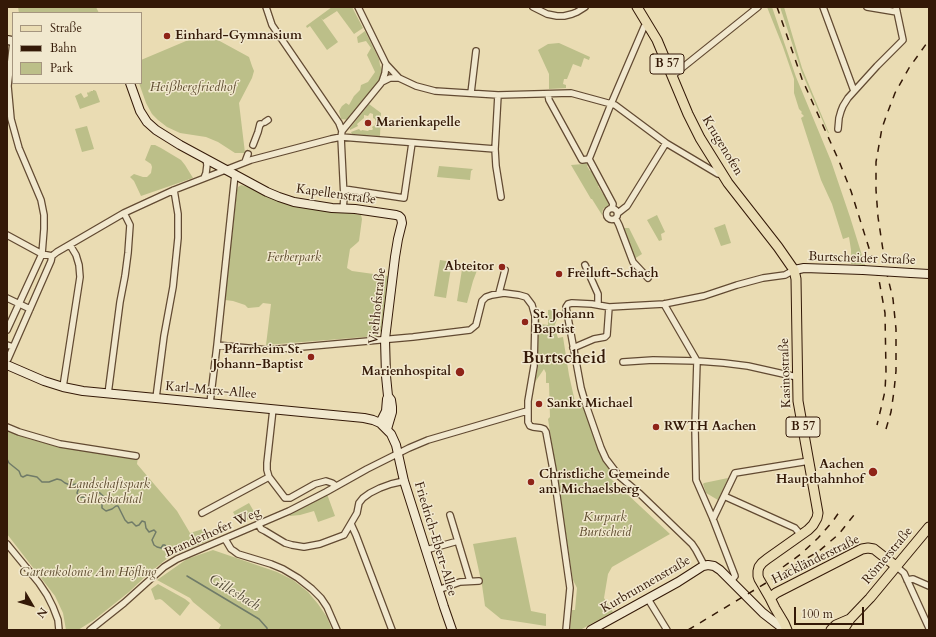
<!DOCTYPE html>
<html>
<head>
<meta charset="utf-8">
<style>
  body { margin:0 }
  #map { position:relative; width:936px; height:637px; overflow:hidden; background:#eadcb3; font-family:Cardo,serif }
  canvas { display:block }
  .frame { position:absolute; inset:0; border:8px solid #341907; pointer-events:none }
  .legend { position:absolute; left:12px; top:12px; width:130px; height:72px; box-sizing:border-box; background:#f1e8ce; border:1px solid #a5957e; margin:0; padding:5px 7px; list-style:none; font-size:12px; color:#341907 }
  .legend li { display:flex; align-items:center; gap:8px; height:20px }
  .legend b { width:20px; border:1px solid #a5957e }
  .north { position:absolute; left:12px; top:585px; width:40px; height:40px; -webkit-text-stroke:3px #f1e8ce; paint-order:stroke; rotate:128deg; font-size:11px; font-weight:700; line-height:16px; text-align:center; color:#341907 }
  .north::after { content:''; display:block; margin:auto; width:14px; height:18px; background:#341907; clip-path:polygon(50% 0,100% 100%,50% 72%,0 100%) }
  .scale { position:absolute; left:794px; top:607px; width:70px; height:18px; box-sizing:border-box; border:2px solid #341907; border-top:0; padding-left:5px; font-size:12px; line-height:14px; white-space:nowrap; color:#341907; -webkit-text-stroke:3px #f1e8ce; paint-order:stroke }
</style>
</head>
<body>
<div id="map">
<canvas width="936" height="637"></canvas>
<div class="frame"></div>
<ul class="legend">
<li><b style="height:5px;background:#eadcb3"></b>Straße</li>
<li><b style="height:5px;background:#341907"></b>Bahn</li>
<li><b style="height:11px;background:#bcbf89"></b>Park</li>
</ul>
<div class="north">N</div>
<div class="scale">100 m</div>
</div>
<script>
const g = document.querySelector('canvas').getContext('2d');
g.lineJoin = 'round';
function paint(path, color) {
  g.fillStyle = color;
  g.fill(path, 'evenodd');
}
function shape(rows) {
  const path = new Path2D();
  for (const r of rows) {
    if (r.length === 3) {
      path.moveTo(r[0] + r[2], r[1]);
      path.arc(r[0], r[1], r[2], 0, 2 * Math.PI);
      continue;
    }
    path.moveTo(r[0], r[1]);
    for (let i = 2; i < r.length; i += 2) path.lineTo(r[i], r[i + 1]);
  }
  return path;
}
function stroke(path, color, width, dash) {
  g.strokeStyle = color;
  g.lineWidth = width;
  g.lineCap = dash ? 'butt' : 'round';
  g.setLineDash(dash || []);
  g.stroke(path);
}
function drawText(font, color, halo, rows, align = 'center') {
  g.font = font + ' Cardo,serif';
  g.lineWidth = 3;
  g.setLineDash([]);
  g.textBaseline = 'middle';
  g.strokeStyle = halo;
  g.fillStyle = color;
  for (const [text, x, y, turn = 0] of rows) {
    g.save();
    g.translate(x, y);
    g.rotate((+turn || 0) * Math.PI / 180);
    g.textAlign = isNaN(turn) ? turn : align;
    if (halo) g.strokeText(text, 0, 0);
    g.fillText(text, 0, 0);
    g.restore();
  }
}
const green = shape([
  [18,7,96,7,99,13,19,13],
  [332,7,352,7,363,28,354,34,337,11,323,20,321,18,338,42,327,50,310,26,307,28,306,26],
  [767,7,772,7,796,77,831,161,850,217,865,265,851,264,851,250,849,237,843,239,832,204,821,180,802,121,801,118,804,116,801,113,802,112,799,109,794,93,794,79,783,47],
  [780,7,784,7,802,68,829,133,828,133,802,73],
  [365,31,379,59,380,65,383,72,378,82,348,120,341,119,339,111,342,106,346,103,349,105,354,96,360,90,361,85,368,82,375,72,367,55,371,48,366,41,358,43,357,37],
  [205,33,249,57,252,66,254,71,252,78,239,103,245,153,235,153,218,142,206,137,180,133,167,127,158,120,152,114,146,103,139,83,141,83,141,60],
  [559,43,590,57,589,60,584,58,581,67,573,64,567,79,564,79,563,84,566,85,566,88,549,89,549,74,538,50,548,44],
  [93,90,94,90,96,91,100,102,80,109,75,96,81,93,84,98,88,96,87,93,88,92,89,93,90,91,91,92,91,91,93,91],
  [369,104,381,113,380,136,352,134,351,132,359,129,361,131,362,130,368,131,369,130,372,130,373,129,372,127,375,125,376,122,375,119,373,118,373,114,370,113,368,116,364,115,364,118,357,124,358,126,350,130,350,128],
  [87,126,94,149,82,152,75,129],
  [151,145,155,145,161,148,181,160,185,165,193,178,141,196,134,181,130,177,134,174,143,177,147,177,151,173,152,167,151,164,145,160],
  [583,163,590,163,587,166,590,171,593,169,602,184,598,186,603,194,606,193,610,199,607,201,609,205,603,209,602,215,592,199,591,199,571,165,583,164],
  [439,166,473,169,471,171,470,180,437,177],
  [241,185,343,212,361,215,362,219,359,241,357,243,350,249,347,268,352,271,388,276,381,331,377,336,266,345,271,304,263,303,259,307,248,308,245,305,233,301,225,300,237,190,238,187],
  [657,215,665,232,661,234,662,240,659,241,647,220],
  [725,224,731,243,721,246,714,228],
  [623,228,629,228,642,254,634,259],
  [440,260,452,262,446,298,434,296],
  [463,263,479,265,473,281,467,303,457,301],
  [556,309,558,317,552,332,556,332,558,338,563,337,569,375,575,402,578,402,581,399,594,438,603,458,609,469,617,477,615,478,611,479,670,534,612,567,608,574,604,598,613,612,580,630,570,630,572,610,575,610,577,588,573,580,548,419,550,417,549,383,546,383,546,373,544,369,533,385,537,372,538,365,538,320,536,311,539,311,540,324,548,325,548,310],
  [7,431,29,439,65,448,138,457,137,464,177,511,190,533,206,528,210,540,169,557,148,574,129,592,94,620,78,630,66,630,63,613,55,596,7,534],
  [728,478,718,500,706,493,703,484,704,483],
  [327,494,335,516,318,522,314,511,300,515,290,516,288,513],
  [249,503,256,515,240,524,233,512],
  [516,537,531,611,546,614,546,626,501,619,485,606,482,585,473,544],
  [213,550,277,572,293,580,308,592,318,604,327,617,332,630,218,630,221,625,193,602,190,598,157,580,187,559],
  [158,584,185,599,190,603,180,616,162,600,160,599,155,600,151,589]
]);
const stream = shape([
  [7,459,9,463,19,471,21,476,23,477,27,475,37,477,42,482,49,482,57,479,61,480,65,483,70,485,77,484,79,487,77,493,80,497,91,498,94,493,97,492,100,493,103,496,104,500,102,505,102,508,106,511,112,509,116,506,118,506,125,520,128,523,132,522,136,526,139,525,142,521,145,522,146,528,149,532,154,530,156,532,152,540,154,545,157,547,161,548,163,545,165,545,168,551],
  [187,576,259,619,267,628,267,630]
]);
const street = shape([
  [266,7,272,25,339,123,342,131,341,137,344,198,343,209],
  [358,7,386,64,399,78,416,86,435,91,498,95,571,93,615,105,666,143,718,174,722,174],
  [533,7,547,14,557,16,564,16,572,14,577,12,585,7],
  [823,7,854,91],
  [867,7,897,12],
  [672,76,758,7],
  [382,82,390,78,399,78],
  [471,93,476,51],
  [548,94,549,100,582,160,589,159],
  [498,95,495,149,496,166,501,197],
  [265,122,268,120],
  [838,129,839,118,841,111,843,106,848,98,877,66,903,40,896,7],
  [342,131,382,82,385,73,386,64],
  [253,145,258,132,260,124,261,124],
  [589,159,611,104,644,27,648,24],
  [589,159,613,204,612,208],
  [245,162,248,154],
  [204,178,206,173,207,165,206,159],
  [344,189,404,198,412,143],
  [612,214,5.5],
  [618,213,627,206,666,143],
  [616,219,619,225,633,262,648,278],
  [7,235,42,254,52,256,57,252,124,213,174,190,251,160,331,139,341,137,495,149],
  [585,265,598,294,598,305],
  [499,293,505,270],
  [7,298,30,309],
  [664,304,697,361],
  [7,330,42,254,44,229,44,215,41,200,19,148,11,119,8,86,13,42],
  [7,345,13,347],
  [217,345,268,350,413,337,470,330,476,325,482,301,486,297,492,295,504,293,519,295,526,297,532,305,535,316,535,323,534,366,528,401,528,422,530,426,533,427,541,428,544,429,546,432,554,475,570,588,566,630],
  [573,348,594,339,605,337,607,335,609,307],
  [8,359,51,261,52,256],
  [697,361,695,427,696,480,713,519,735,576,731,581],
  [623,362,653,360,697,361,724,363,748,366,797,377],
  [63,387,80,277,79,265,76,255,70,245],
  [108,394,120,302,125,276,128,253,130,225,124,213],
  [156,398,164,336,173,287,178,238,178,214,174,190],
  [210,403,217,345,235,174],
  [273,409,267,463,267,470,269,477,285,498,290,498,315,484,326,481,332,483,336,486],
  [7,427,19,432,60,444,136,456],
  [724,496,795,528,801,535],
  [202,513,269,477],
  [450,515,470,581],
  [713,519,735,473,809,461],
  [351,524,356,535,392,630],
  [259,525,261,529,265,531,285,543,292,545,304,547,320,544,344,535,357,513,359,503,363,498,370,493,380,488,391,484,404,481],
  [225,539,231,549,234,551,238,554,271,564,283,569,298,578,312,589,321,598,327,607,337,630],
  [7,544,39,583,47,595,53,607,58,620,59,630],
  [426,550,458,541],
  [704,565,696,550,692,544,639,493,619,476,606,459,601,448,586,405,581,388,566,307,568,304,572,303,592,304,609,307,664,304,704,296,737,285,763,278,785,275,794,270],
  [897,567,904,573,929,628],
  [907,580,913,579,929,586],
  [438,590,460,582,479,581],
  [648,599,667,630],
  [90,630,124,603,164,567,177,559,289,511,326,492,367,469,409,448,428,440,527,411]
]);
const secondary = shape([
  [7,40,13,41],
  [130,83,140,111,147,122,156,130,180,145,267,192,279,197,294,202,332,208,355,209,396,215,399,216,401,218,402,223,398,239,395,257,385,339,386,376,388,396,391,400,392,407,392,412,387,429],
  [794,270,804,268,863,270],
  [911,273,929,274],
  [7,365,44,381,63,387,83,391,364,418,373,420,380,423,391,434,396,445,404,481,444,607,452,630],
  [380,423,386,411,387,399],
  [591,630,678,582,703,566,708,565,714,566,720,570,763,613,785,630]
]);
const primary = shape([
  [637,7,657,40,688,114,700,138,728,183,778,247,794,270,796,279,798,401,818,513,817,518,813,525,808,530,767,559,762,563,759,567,758,571,758,576,759,579,770,598,775,608,784,623,787,630],
  [770,598,776,593,862,549,868,548,874,549,897,567],
  [831,630,836,625,850,619],
  [843,630,850,619,870,598,929,527]
]);
const rail = shape([
  [777,7,802,79,839,161,851,191,879,280,885,313,886,371,885,391,882,404,877,425],
  [886,429,891,412,894,391,896,371,896,329,893,299,886,270,878,217,876,190,876,162,882,128,887,114,895,93,909,68,929,40],
  [783,567,801,554,818,538,833,521,842,508],
  [688,630,819,551,839,534,854,515]
]);
const secondaryBridge = shape([
  [863,270,911,273]
]);
const markers = [
  [167,36,4,"#8f2418"],
  [368,123,4,"#8f2418"],
  [502,267,4,"#8f2418"],
  [559,274,4,"#8f2418"],
  [525,322,4,"#8f2418"],
  [311,357,4,"#8f2418"],
  [460,372,5,"#8f2418"],
  [539,404,4,"#8f2418"],
  [656,427,4,"#8f2418"],
  [873,472,5,"#8f2418"],
  [531,482,4,"#8f2418"]
];
const shields = [
  [667,64,34],
  [803,427,34]
];
const shieldNames = [
  ["B 57",667,64],
  ["B 57",803,427]
];
const poiNames = [
  ["Einhard-Gymnasium",175,36],
  ["Marienkapelle",376,123],
  ["Abteitor",494,267,"right"],
  ["Freiluft-Schach",567,274],
  ["St. Johann",533,315],
  ["Baptist",533,330],
  ["Pfarrheim St.",303,350,"right"],
  ["Johann-Baptist",303,365,"right"],
  ["Marienhospital",451,372,"right"],
  ["Sankt Michael",547,404],
  ["RWTH Aachen",664,427],
  ["Aachen",864,465,"right"],
  ["Hauptbahnhof",864,480,"right"],
  ["Christliche Gemeinde",539,475],
  ["am Michaelsberg",539,490]
];
const parkNames = [
  ["Heißbergfriedhof",193,88],
  ["Ferberpark",294,258],
  ["Landschaftspark",109,485],
  ["Gillesbachtal",109,500],
  ["Kurpark",605,518],
  ["Burtscheid",605,533],
  ["Gartenkolonie Am Höfling",88,573]
];
const streetNames = [
  ["Krugenofen",722,146,59],
  ["Kapellenstraße",336,195,8],
  ["Burtscheider Straße",862,259,2],
  ["Viehhofstraße",378,306,-84],
  ["Kasinostraße",786,373,-92],
  ["Karl-Marx-Allee",211,391,5],
  ["Branderhofer Weg",213,533,-24],
  ["Friedrich-Ebert-Allee",435,539,73],
  ["Römerstraße",888,556,-50],
  ["Hackländerstraße",816,560,-26],
  ["Kurbrunnenstraße",646,585,-30]
];
const waterNames = [
  ["Gillesbach",234,593,31]
];
const districtNames = [
  ["Burtscheid",564,359]
];
paint(green, '#bcbf89');
stroke(stream, '#707b68', 1.5);
stroke(street, '#624a32', 8);
stroke(secondary, '#341907', 10);
stroke(primary, '#341907', 11);
stroke(street, '#f1e8ce', 5.5);
stroke(secondary, '#f1e8ce', 8);
stroke(primary, '#eadcb3', 9);
stroke(rail, '#341907', 1.5, [7, 7]);
stroke(secondaryBridge, '#341907', 10, []);
stroke(secondaryBridge, '#f1e8ce', 8);
for (const [x, y, r, color] of markers) {
  const dot = new Path2D();
  dot.arc(x, y, r, 0, 2 * Math.PI);
  g.fillStyle = color;
  g.fill(dot);
  stroke(dot, '#f1e8ce', 1.5);
}
for (const [x, y, w] of shields) {
  const box = new Path2D();
  box.roundRect(x - w / 2, y - 10, w, 20, 3);
  g.fillStyle = '#f1e8ce';
  g.fill(box);
  stroke(box, '#341907', 1);
}
drawText('bold 12px', '#341907', null, shieldNames);
drawText('bold 13px', '#341907', '#f1e8ce', poiNames, 'left');
drawText('italic 13px', '#5d4b2e', '#f1e8ce', parkNames);
drawText('13px', '#341907', '#f1e8ce', streetNames);
drawText('italic 14px', '#524a37', '#f1e8ce', waterNames);
drawText('bold 17px', '#341907', '#f1e8ce', districtNames);
</script>
</body>
</html>
